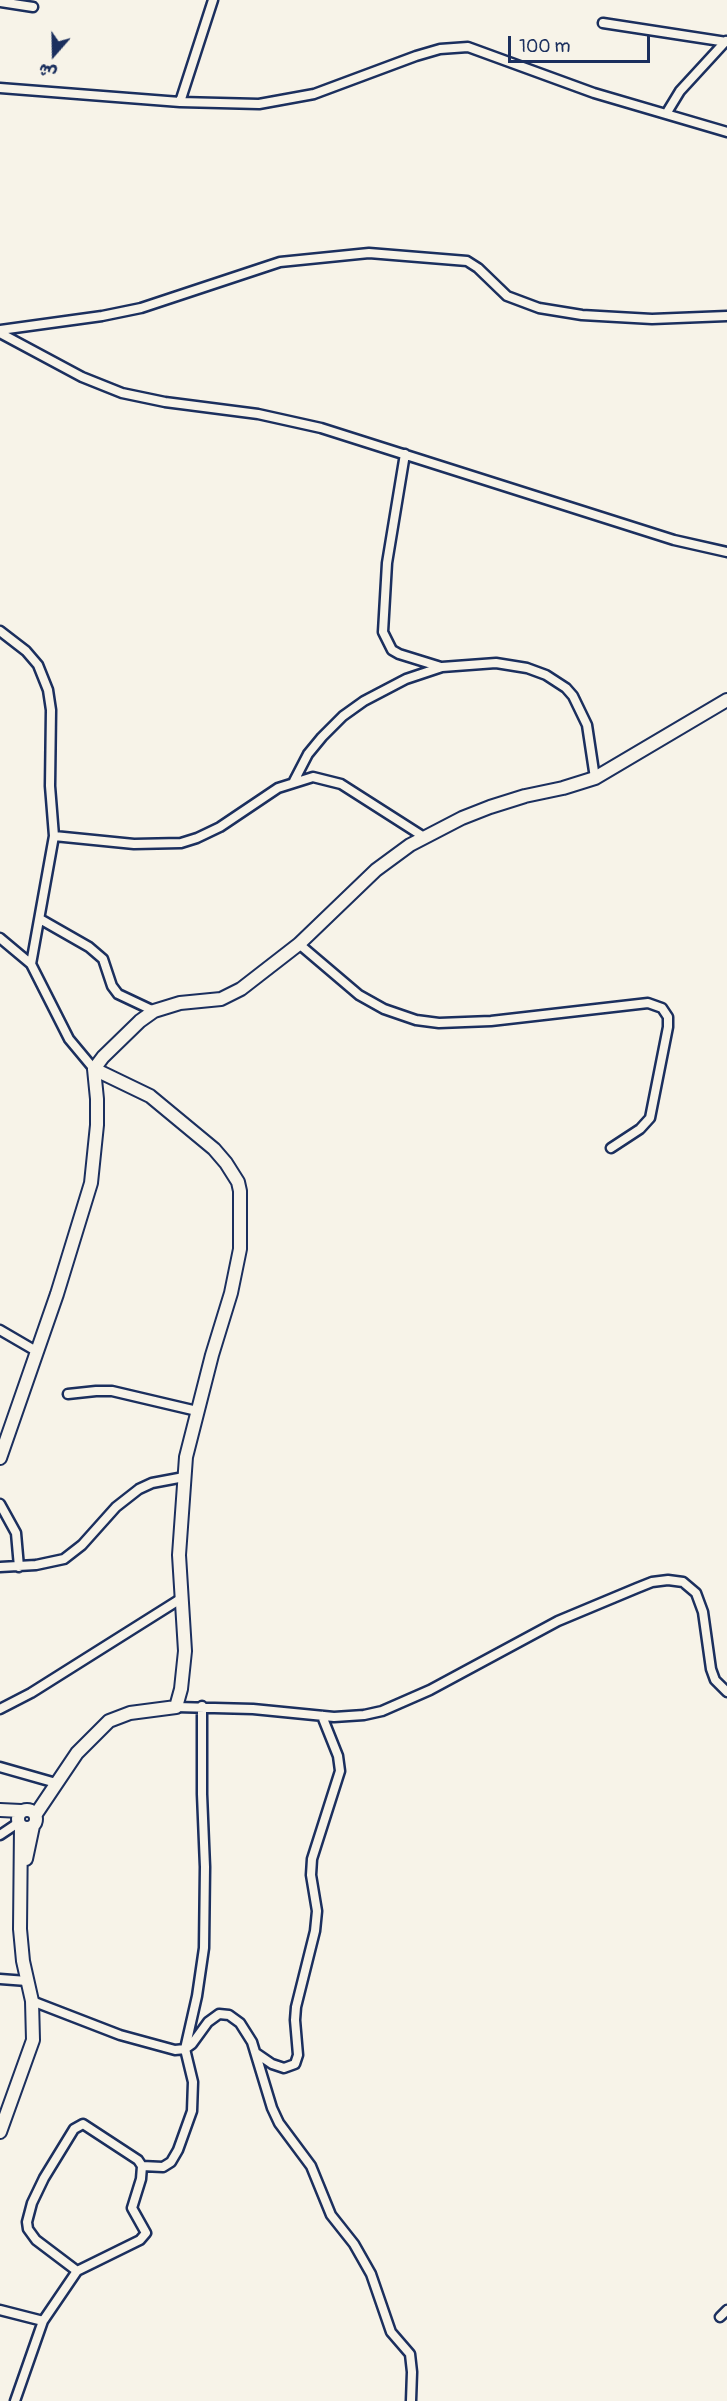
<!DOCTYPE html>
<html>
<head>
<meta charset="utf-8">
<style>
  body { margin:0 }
  #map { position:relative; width:727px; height:2401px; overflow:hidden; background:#f7f3e8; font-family:Pangolin,"Playpen Sans Arabic",sans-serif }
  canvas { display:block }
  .north { position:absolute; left:24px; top:24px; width:60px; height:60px; -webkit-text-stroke:4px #f7f3e8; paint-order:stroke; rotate:200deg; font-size:16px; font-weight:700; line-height:24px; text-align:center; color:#1b2f5e }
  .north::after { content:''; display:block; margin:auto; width:21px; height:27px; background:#1b2f5e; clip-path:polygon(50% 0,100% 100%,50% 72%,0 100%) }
  .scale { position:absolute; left:508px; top:36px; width:142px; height:27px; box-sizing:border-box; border:3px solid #1b2f5e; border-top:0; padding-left:8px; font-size:18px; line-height:21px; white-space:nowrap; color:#1b2f5e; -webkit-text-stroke:4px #f7f3e8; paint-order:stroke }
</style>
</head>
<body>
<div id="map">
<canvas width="727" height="2401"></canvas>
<div class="north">ش</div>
<div class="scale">100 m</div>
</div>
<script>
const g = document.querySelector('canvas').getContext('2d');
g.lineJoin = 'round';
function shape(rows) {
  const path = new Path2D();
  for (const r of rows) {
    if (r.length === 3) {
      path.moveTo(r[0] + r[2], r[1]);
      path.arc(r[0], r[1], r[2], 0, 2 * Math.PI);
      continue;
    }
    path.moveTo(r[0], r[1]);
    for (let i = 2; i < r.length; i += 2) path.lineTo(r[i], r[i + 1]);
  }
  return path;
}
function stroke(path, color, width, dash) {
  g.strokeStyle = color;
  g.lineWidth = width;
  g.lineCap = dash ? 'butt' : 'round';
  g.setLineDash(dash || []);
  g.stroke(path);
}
const street = shape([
  [0,2,33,7],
  [603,23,727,42],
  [0,88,180,102,259,104,314,94,416,56,440,49,468,47,594,93,727,132],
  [180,102,213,0],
  [666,114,680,91,726,41],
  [0,330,102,316,141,308,280,262,369,253,467,261,478,268,507,296,539,308,582,315,652,319,727,316],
  [0,333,82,377,122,393,165,402,258,414,321,428,674,540,727,552],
  [405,454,387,563,383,632,392,650,399,654,441,667],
  [0,631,26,651,38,665,48,690,51,710,50,786,54,836,31,964,69,1039,94,1069],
  [294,781,308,754,322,737,343,716,364,701,406,679,442,667,496,663,527,668,546,675,566,688,573,696,587,725,595,778],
  [54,836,134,844,181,843,197,838,220,827,278,788,313,777,341,784,424,837],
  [40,919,89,947,103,959,112,986,118,994,154,1011],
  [0,938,31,964],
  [299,944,359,995,384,1009,416,1020,439,1023,491,1021,648,1003,662,1008,668,1017,668,1027,650,1118,640,1129,611,1148],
  [0,1330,36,1351],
  [68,1394,96,1391,112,1391,197,1411],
  [0,1504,16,1533,19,1567],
  [0,1567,36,1565,64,1559,82,1545,116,1507,139,1489,152,1483,184,1477],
  [176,1707,253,1709,334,1717,364,1715,382,1711,430,1690,558,1621,637,1588,652,1582,668,1580,683,1582,696,1593,703,1612,711,1669,715,1680,727,1692],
  [0,1709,31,1693,182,1598],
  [0,1767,56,1783],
  [0,1835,18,1823],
  [0,1979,27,1981],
  [32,2001,120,2035,175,2050,185,2049,192,2044,208,2022,219,2014,229,2015,240,2023,252,2042,272,2108,279,2123,311,2166,331,2215,354,2244,371,2274,391,2332,410,2354,412,2372,411,2401],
  [256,2053,272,2064,284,2068,295,2064,298,2055,295,2020,296,2007,315,1931,317,1911,311,1875,312,1859,340,1771,338,1756,322,1716],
  [142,2166,163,2167,171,2162,178,2150,192,2111,193,2082,185,2049,197,1996,204,1948,205,1867,202,1794,202,1706],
  [0,2310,43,2321,15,2401],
  [720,2317,727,2310],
  [43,2321,77,2271,140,2240,146,2233,132,2208,141,2179,142,2166,138,2160,83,2124,74,2129,44,2178,32,2203,27,2222,28,2229,36,2240,77,2271]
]);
const secondary = shape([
  [0,1458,57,1294,91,1183,97,1125,97,1099,94,1069,103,1057,140,1021,154,1011,180,1003,221,999,241,989,299,944,376,870,410,845,462,818,490,807,525,796,563,788,595,778,727,700],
  [27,1819,9],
  [0,1810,21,1811],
  [36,1814,77,1753,109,1721,130,1713,176,1707,181,1689,185,1651,179,1555,186,1457,212,1355,231,1293,240,1249,240,1191,238,1182,226,1163,214,1149,150,1096,94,1069],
  [26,1859,33,1826],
  [0,2132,33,2040,32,2001,23,1961,20,1929,21,1826]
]);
stroke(street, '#1b2f5e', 13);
stroke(secondary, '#1b2f5e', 16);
stroke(street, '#f7f3e8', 8);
stroke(secondary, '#f7f3e8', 12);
</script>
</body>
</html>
